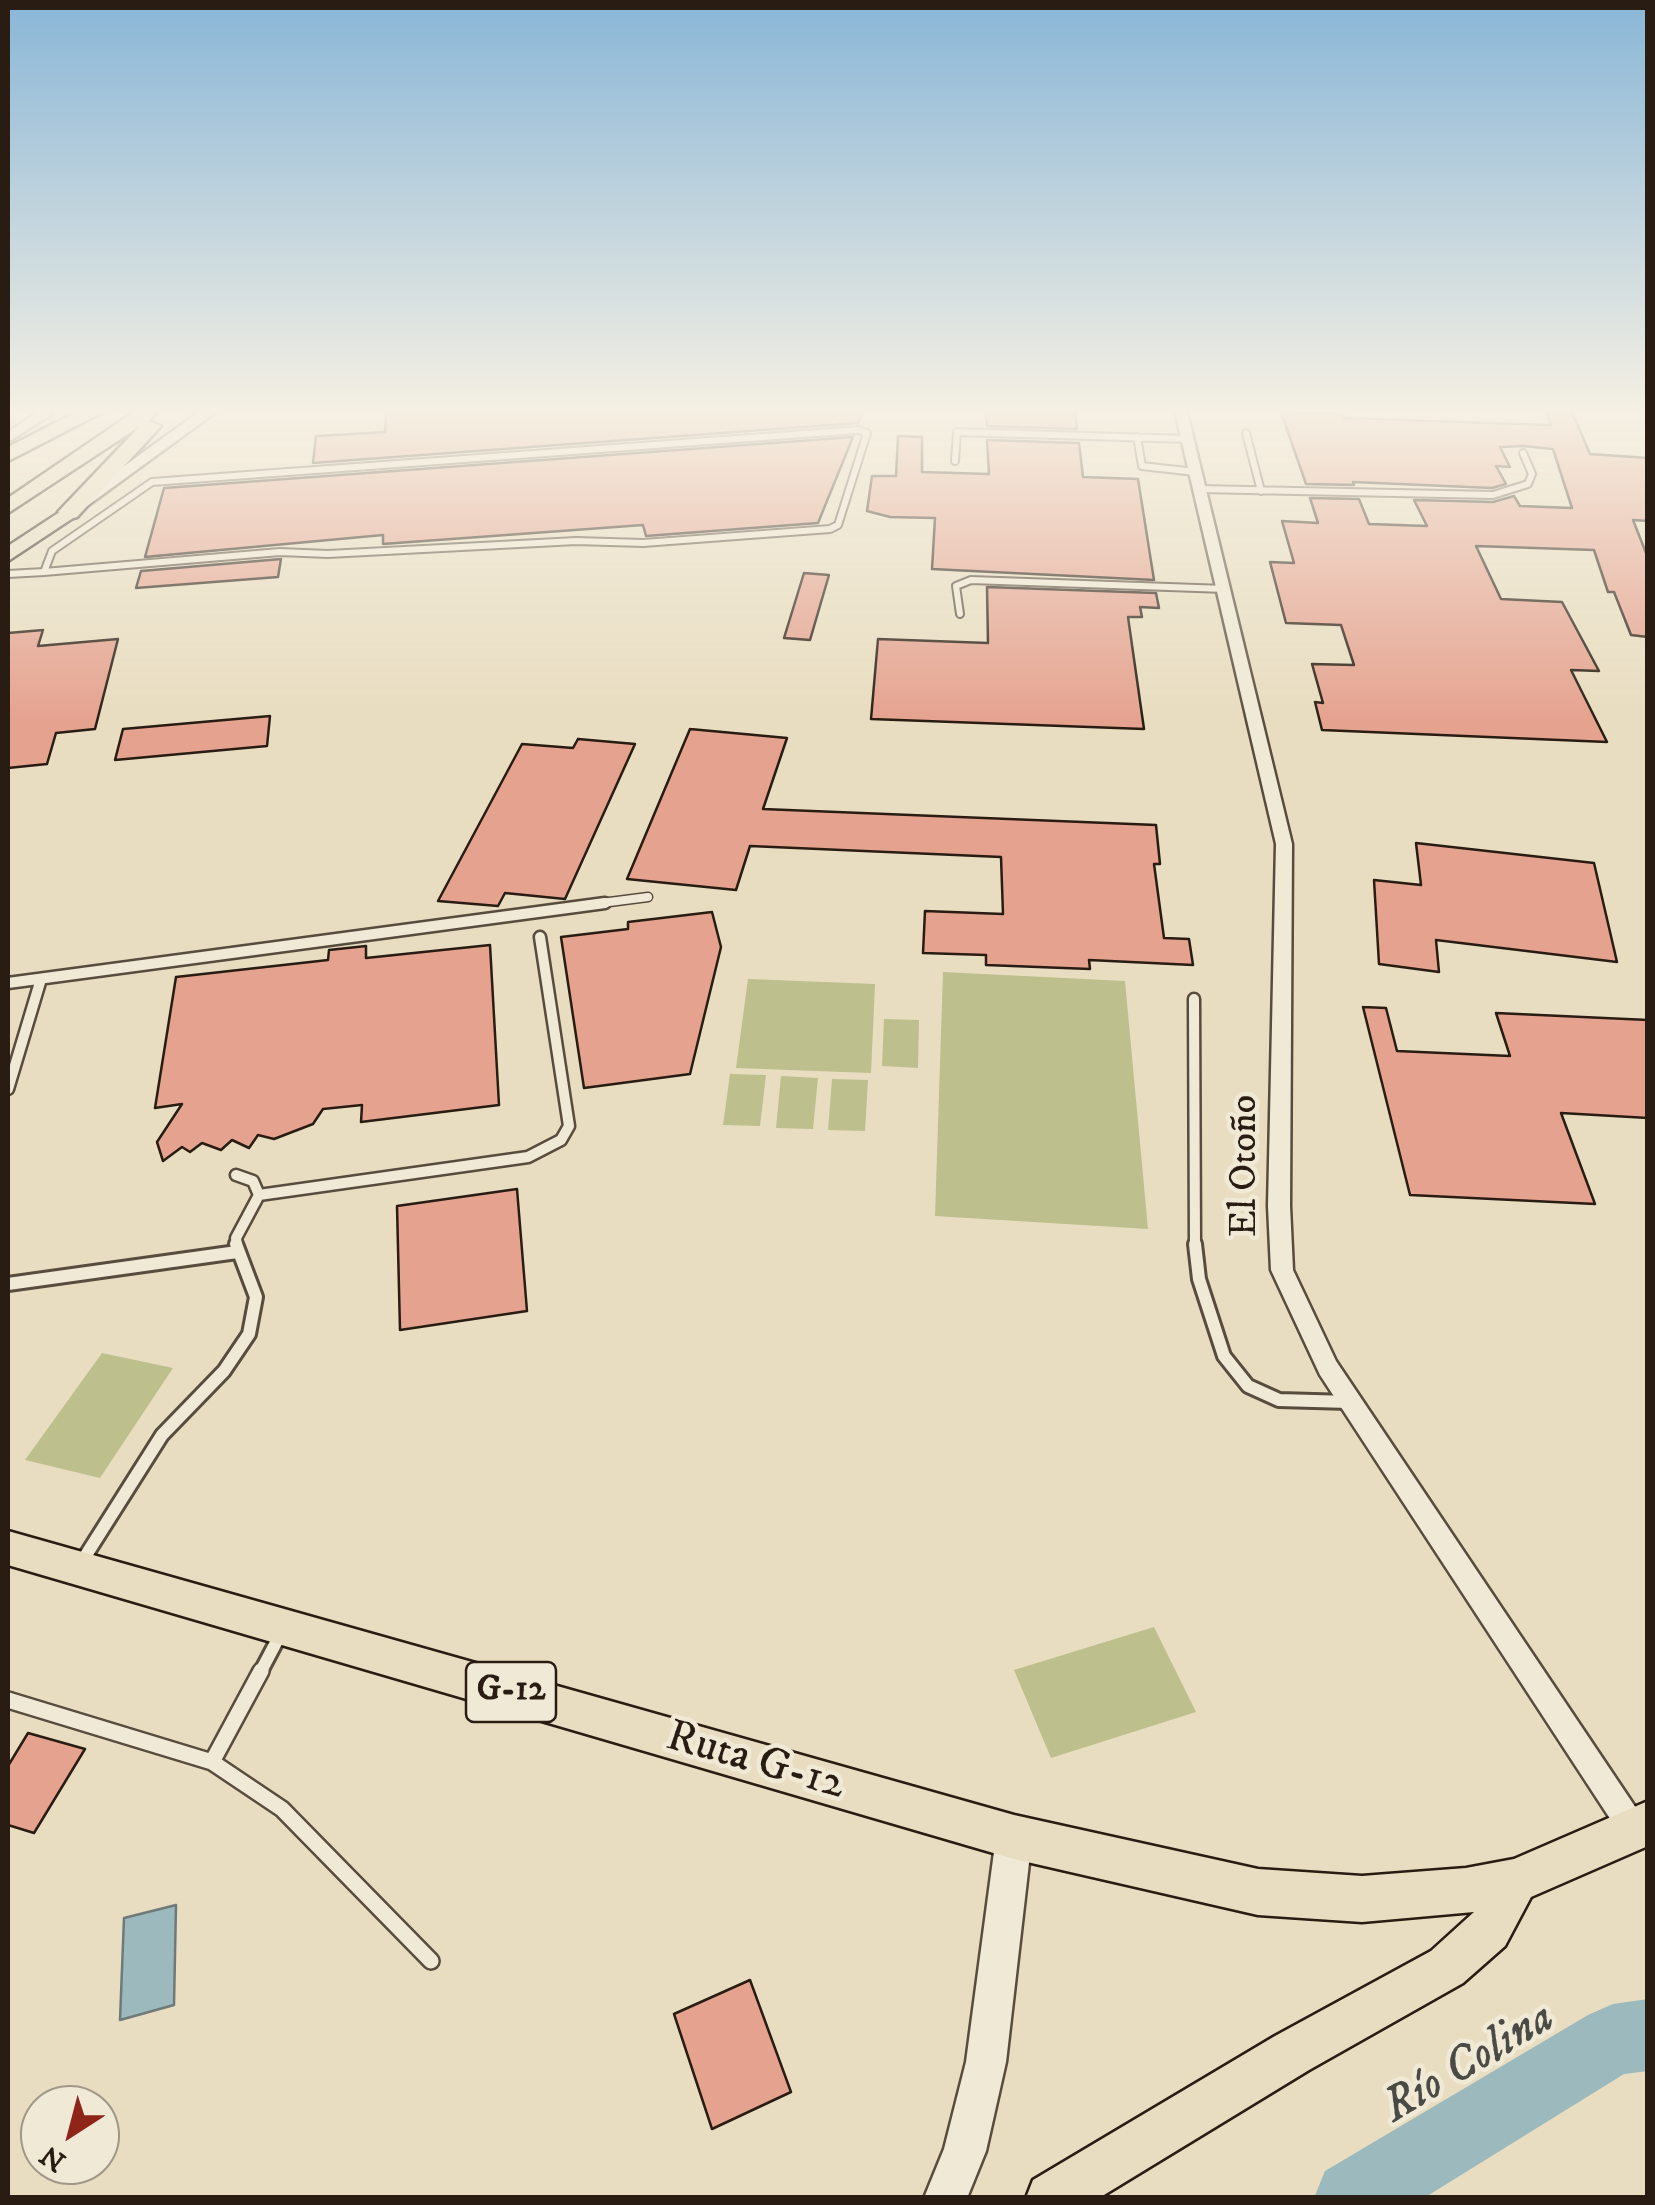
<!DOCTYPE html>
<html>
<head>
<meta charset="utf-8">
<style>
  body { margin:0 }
  #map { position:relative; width:1655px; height:2205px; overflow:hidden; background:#e8ddc0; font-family:"IM FELL DW Pica",serif }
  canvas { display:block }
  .frame { position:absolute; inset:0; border:10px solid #281c13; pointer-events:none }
  .north { position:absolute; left:20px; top:2085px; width:100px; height:100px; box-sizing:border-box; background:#f0e9d6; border:2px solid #a09788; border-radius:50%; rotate:216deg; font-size:28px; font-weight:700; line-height:40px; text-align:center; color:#281c13 }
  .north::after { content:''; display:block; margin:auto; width:35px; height:45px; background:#8f2418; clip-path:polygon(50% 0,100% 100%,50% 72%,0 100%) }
</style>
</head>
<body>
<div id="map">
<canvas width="1655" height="2205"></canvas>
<div class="frame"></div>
<div class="north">N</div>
</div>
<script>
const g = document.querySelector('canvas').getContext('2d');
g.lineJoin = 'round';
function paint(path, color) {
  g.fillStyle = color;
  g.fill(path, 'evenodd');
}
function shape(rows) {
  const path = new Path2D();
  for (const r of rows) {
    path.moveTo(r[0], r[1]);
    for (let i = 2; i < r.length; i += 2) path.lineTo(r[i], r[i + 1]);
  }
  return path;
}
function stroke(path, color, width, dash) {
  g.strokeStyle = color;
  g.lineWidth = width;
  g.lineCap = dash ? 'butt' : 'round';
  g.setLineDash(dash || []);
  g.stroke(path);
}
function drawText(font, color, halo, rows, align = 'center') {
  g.font = font + ' "IM FELL DW Pica",serif';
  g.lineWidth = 9;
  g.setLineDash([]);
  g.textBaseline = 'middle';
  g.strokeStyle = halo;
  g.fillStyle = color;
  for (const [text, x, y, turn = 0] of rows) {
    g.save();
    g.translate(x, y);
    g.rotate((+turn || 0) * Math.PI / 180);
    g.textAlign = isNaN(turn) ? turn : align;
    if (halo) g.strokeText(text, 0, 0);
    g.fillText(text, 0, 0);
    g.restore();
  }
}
const green = shape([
  [943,972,1125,981,1148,1229,935,1216],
  [748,979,875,984,871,1073,736,1068],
  [884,1019,919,1020,918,1068,882,1066],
  [730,1074,766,1075,760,1126,723,1125],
  [781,1076,818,1078,813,1129,776,1128],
  [832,1079,868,1080,865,1131,828,1130],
  [102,1353,173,1368,100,1478,25,1460],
  [1154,1627,1196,1712,1051,1758,1014,1670]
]);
const water = shape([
  [176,1905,174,2005,120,2020,124,1918,176,1905]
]);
const river = shape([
  [1648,1999,1648,2071,1624,2074,1424,2198,1314,2198,1325,2171,1588,2015,1613,2004,1648,1999]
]);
const building = shape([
  [386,412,863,412,858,423,313,463,316,436,385,432,386,412],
  [986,412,1075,412,1077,429,987,426,986,412],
  [1281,412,1342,414,1344,418,1551,425,1547,412,1572,412,1590,454,1648,458,1648,521,1633,520,1648,558,1648,637,1631,635,1614,592,1608,592,1594,550,1476,546,1501,599,1562,602,1599,671,1571,670,1607,742,1322,730,1315,702,1323,703,1312,664,1354,665,1341,625,1286,623,1270,562,1294,563,1282,521,1318,523,1310,498,1359,499,1369,524,1427,526,1414,500,1493,502,1514,496,1520,506,1572,508,1553,449,1523,446,1500,447,1510,467,1496,466,1506,484,1492,488,1353,482,1354,485,1306,484,1281,412],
  [898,436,922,437,922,472,989,474,987,440,1079,443,1083,477,1138,479,1154,580,932,569,935,518,890,517,867,511,872,476,896,476,898,436],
  [853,437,818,523,646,536,643,525,383,544,383,535,145,557,164,488,853,437],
  [281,559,278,577,136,588,141,571,281,559],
  [804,573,829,575,810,640,784,638,804,573],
  [987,587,1156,593,1159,608,1140,607,1142,617,1128,617,1144,729,871,719,878,639,988,643,987,587],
  [43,630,38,646,118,639,95,729,56,733,47,764,8,768,8,633,43,630],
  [270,716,267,746,115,760,123,729,270,716],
  [690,729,787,738,763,809,1156,825,1160,864,1154,864,1164,938,1189,939,1193,965,1089,960,1090,969,986,965,986,955,923,953,925,911,1003,914,1001,857,750,846,736,890,627,879,690,729],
  [578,739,635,744,565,899,505,893,498,906,438,901,522,744,573,748,578,739],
  [1416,843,1594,863,1617,962,1436,940,1439,972,1379,964,1374,880,1421,885,1416,843],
  [712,912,721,947,690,1074,584,1088,561,937,628,929,628,922,712,912],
  [490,945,499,1105,361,1122,362,1105,323,1109,313,1124,274,1139,258,1135,249,1148,232,1140,221,1150,202,1143,190,1152,182,1147,163,1161,157,1142,182,1104,155,1108,176,977,328,960,329,950,366,946,366,958,490,945],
  [1363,1007,1386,1008,1397,1051,1510,1056,1496,1013,1648,1020,1648,1118,1561,1113,1595,1204,1410,1195,1363,1007],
  [517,1189,527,1311,400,1330,397,1206,517,1189],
  [28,1733,85,1749,34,1833,8,1825,8,1766,28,1733],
  [750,1980,791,2092,712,2129,674,2014,750,1980]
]);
const serviceFar4 = shape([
  [858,430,867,433,838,525,830,529,643,543,576,541,328,554,280,552,44,572,52,551,152,482,858,430],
  [1246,433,1261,491],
  [1137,437,1142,466,1195,472],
  [955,461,957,432,1188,439],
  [1199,489,1493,495,1528,484,1532,474,1523,453],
  [8,574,44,572],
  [960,614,956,586,971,580,1225,589]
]);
const serviceFar3 = shape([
  [586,905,648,897]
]);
const serviceFar2 = shape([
  [8,983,605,903],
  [1194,999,1195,1247],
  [8,1089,41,979],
  [236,1175,253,1181,259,1195,236,1238,237,1247],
  [259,1195,528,1157,561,1140,569,1126,540,937]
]);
const serviceFar1 = shape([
  [1195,1244,1199,1279,1224,1356,1248,1386,1279,1400,1349,1402],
  [8,1284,237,1252],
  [81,1563,162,1435,224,1371,249,1334,256,1297,236,1244],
  [260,1673,280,1635]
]);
const service = shape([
  [8,1700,212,1762,282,1809,431,1961],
  [212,1762,261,1671]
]);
const minor = shape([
  [1175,412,1187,412,1292,844,1290,1206,1293,1270,1336,1361,1644,1820,1648,1827,1644,1840,1634,1845,1624,1840,1320,1375,1271,1270,1268,1206,1276,844,1175,412]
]);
const tertiary = shape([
  [38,412,55,412,8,442,8,432,38,412],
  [199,412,216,412,87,506,77,506,77,500,199,412],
  [1014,1819,1027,1824,1032,1837,1006,2062,986,2151,967,2198,924,2198,944,2149,966,2062,996,1837,1001,1824,1014,1819]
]);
const primary = shape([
  [69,506,78,512,76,516,8,561,8,546,69,506],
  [8,1531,1014,1815,1258,1869,1362,1876,1466,1868,1514,1859,1648,1801,1648,1846,1531,1897,1505,1946,1463,1983,1309,2070,1099,2198,1026,2198,1033,2180,1275,2036,1431,1951,1474,1912,1362,1922,1258,1915,1014,1859,8,1565,8,1531]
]);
const motorway = shape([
  [77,412,103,412,8,461,8,447,77,412],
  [134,412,158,412,148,421,161,426,77,517,69,519,58,512,139,427,8,513,8,498,134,412]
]);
const shields = [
  [511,1692,90]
];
const shieldNames = [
  ["G-12",511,1692]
];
const streetNames = [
  ["El Otoño",1247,1166,-90]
];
const nearStreetnames = [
  ["Ruta G-12",755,1763,16]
];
const nearWaternames = [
  ["Río Colina",1470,2065,-31]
];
paint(green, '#bdbf8d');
paint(water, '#9cb9bd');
stroke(water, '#6e7a79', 2.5);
paint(river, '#9cb9bd');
paint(building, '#e5a28f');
stroke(building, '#281c13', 2.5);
stroke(serviceFar4, '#584c3e', 10);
stroke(serviceFar3, '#584c3e', 11);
stroke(serviceFar2, '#584c3e', 15);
stroke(serviceFar1, '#584c3e', 18);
stroke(service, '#584c3e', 20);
stroke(minor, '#584c3e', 5);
stroke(tertiary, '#584c3e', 5);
stroke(primary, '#281c13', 5);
stroke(motorway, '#281c13', 5);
stroke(serviceFar4, '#f0e9d6', 6);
stroke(serviceFar3, '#f0e9d6', 8);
stroke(serviceFar2, '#f0e9d6', 10);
stroke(serviceFar1, '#f0e9d6', 12);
stroke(service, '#f0e9d6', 15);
paint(minor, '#f0e9d6');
paint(tertiary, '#f0e9d6');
paint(primary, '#e8ddc0');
paint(motorway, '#e8ddc0');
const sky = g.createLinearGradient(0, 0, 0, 721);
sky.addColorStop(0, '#89b6d7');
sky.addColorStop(0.57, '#f5f0e3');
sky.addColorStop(1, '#f5f0e300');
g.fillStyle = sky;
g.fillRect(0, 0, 1655, 721);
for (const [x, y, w] of shields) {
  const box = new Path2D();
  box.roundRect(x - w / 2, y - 30, w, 60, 8);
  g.fillStyle = '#f0e9d6';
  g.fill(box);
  stroke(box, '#281c13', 2.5);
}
drawText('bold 35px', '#281c13', null, shieldNames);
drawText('38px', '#281c13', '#f0e9d6', streetNames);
drawText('45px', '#281c13', '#f0e9d6', nearStreetnames);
drawText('italic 48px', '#4b4b46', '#f0e9d6', nearWaternames);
</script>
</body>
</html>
